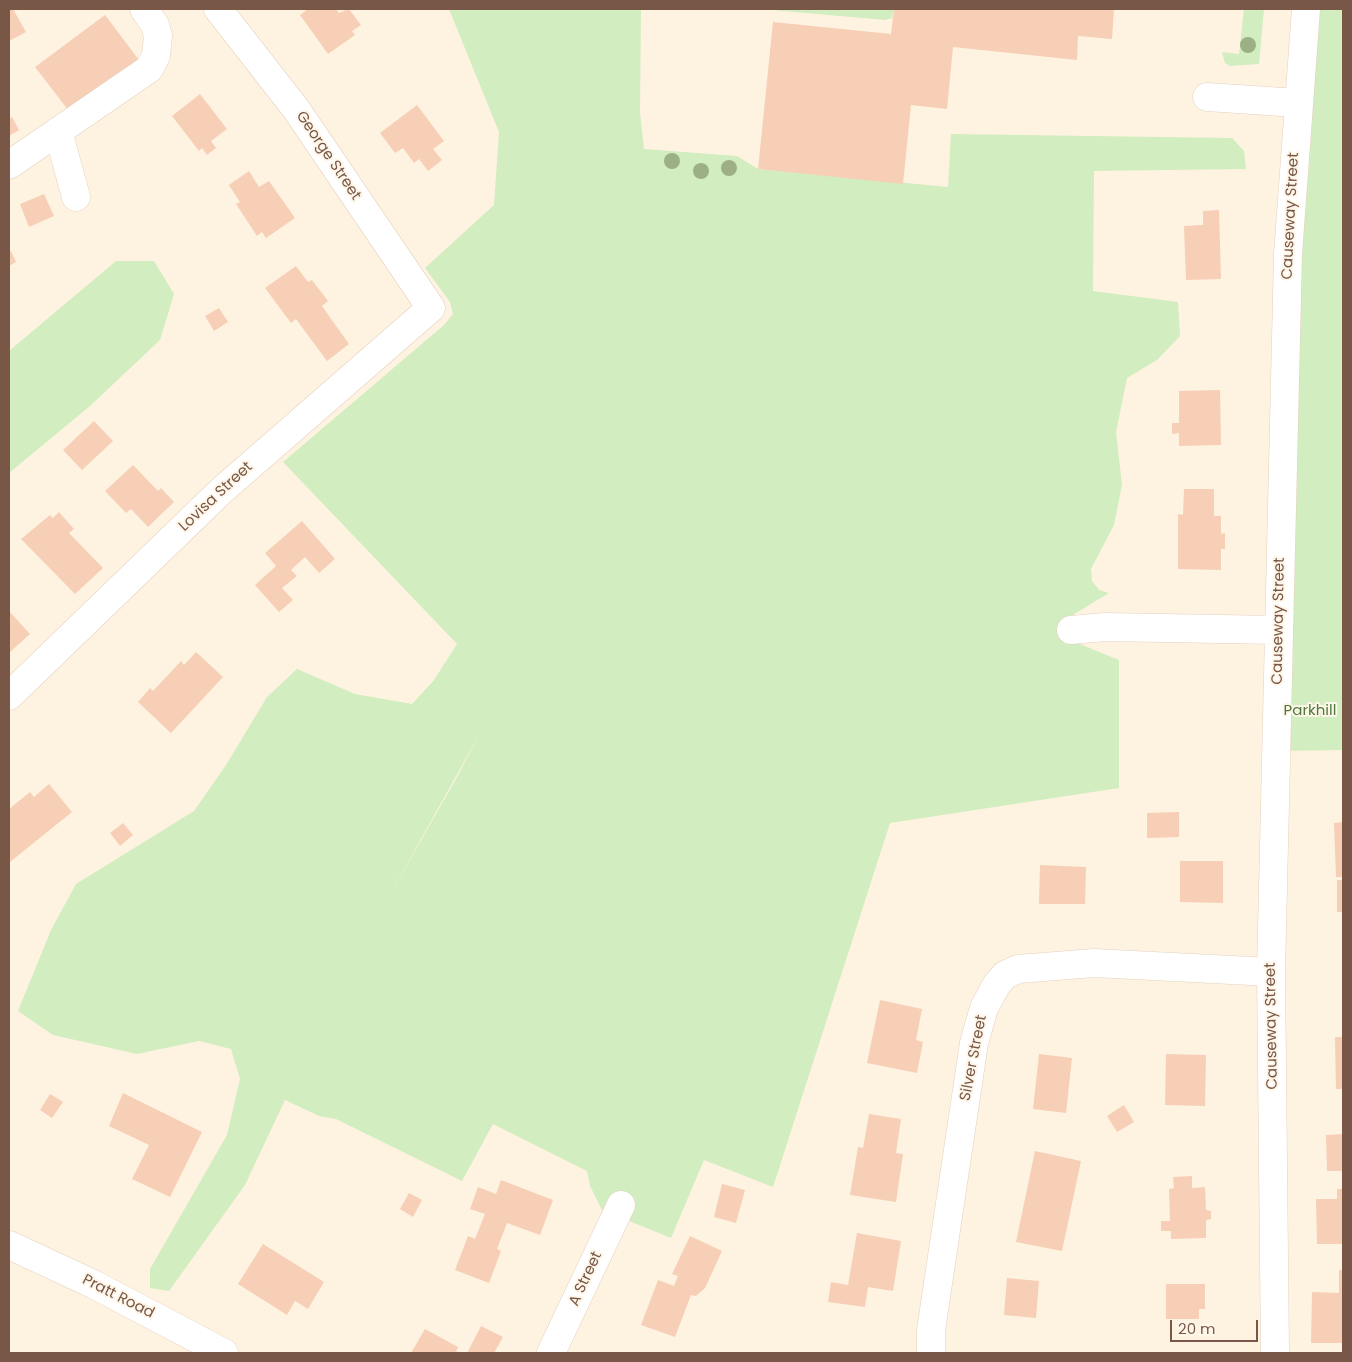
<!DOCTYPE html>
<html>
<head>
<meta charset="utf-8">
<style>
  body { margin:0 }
  #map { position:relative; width:1352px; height:1362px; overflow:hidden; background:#fef3e1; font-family:Poppins,sans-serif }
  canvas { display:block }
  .frame { position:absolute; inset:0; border:10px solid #785746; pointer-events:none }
  .scale { position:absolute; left:1170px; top:1320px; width:88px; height:22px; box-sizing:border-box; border:2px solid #785746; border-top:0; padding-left:6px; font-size:15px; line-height:18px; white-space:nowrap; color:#785746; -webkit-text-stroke:4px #fff6ea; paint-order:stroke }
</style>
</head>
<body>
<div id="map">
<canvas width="1352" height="1362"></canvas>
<div class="frame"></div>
<div class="scale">20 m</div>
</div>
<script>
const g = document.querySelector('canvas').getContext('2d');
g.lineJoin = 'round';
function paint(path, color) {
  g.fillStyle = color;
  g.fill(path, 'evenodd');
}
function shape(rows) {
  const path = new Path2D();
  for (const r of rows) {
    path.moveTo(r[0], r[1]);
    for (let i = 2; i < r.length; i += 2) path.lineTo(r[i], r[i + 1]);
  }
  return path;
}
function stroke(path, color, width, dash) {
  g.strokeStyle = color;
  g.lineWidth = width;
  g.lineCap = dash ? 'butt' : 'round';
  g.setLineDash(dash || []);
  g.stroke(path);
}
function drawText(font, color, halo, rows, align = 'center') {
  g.font = font + ' Poppins,sans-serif';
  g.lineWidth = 4;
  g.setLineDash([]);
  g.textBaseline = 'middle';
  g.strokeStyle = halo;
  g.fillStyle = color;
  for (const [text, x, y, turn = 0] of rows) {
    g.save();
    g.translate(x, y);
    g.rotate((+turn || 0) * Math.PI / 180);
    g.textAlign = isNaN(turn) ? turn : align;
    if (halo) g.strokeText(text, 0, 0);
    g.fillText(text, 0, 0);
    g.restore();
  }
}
const green = shape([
  [449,9,641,9,640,113,644,149,737,156,758,169,948,187,951,134,1232,138,1244,151,1246,169,1094,171,1093,291,1178,302,1180,336,1157,360,1127,378,1116,432,1122,485,1114,525,1091,569,1092,581,1099,590,1109,593,1076,613,1063,625,1065,638,1119,660,1119,788,890,823,773,1187,704,1160,671,1238,602,1210,590,1186,587,1171,493,1124,462,1181,336,1119,319,1116,285,1100,245,1185,169,1291,150,1288,150,1269,227,1135,240,1079,231,1049,199,1041,137,1054,53,1035,18,1011,51,930,76,884,194,811,226,765,267,697,297,669,355,694,412,704,434,680,457,644,283,462,444,325,453,314,450,302,425,268,494,205,499,132],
  [480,733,457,777,387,900],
  [761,9,894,9,892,18,885,20],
  [1244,9,1264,9,1259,64,1230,66,1225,63,1222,52,1239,54],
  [1306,9,1343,9,1343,750,1276,751],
  [116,261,154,261,174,294,160,340,90,406,9,473,9,351]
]);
const building = shape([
  [9,9,13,9,26,32,9,41],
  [308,9,336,9,339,13,349,9,361,25,352,31,355,35,328,54,300,15],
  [894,9,1114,9,1112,39,1078,36,1077,60,953,47,947,109,911,105,903,184,758,169,773,22,891,34],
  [105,15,142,64,72,115,35,67],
  [200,94,227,129,211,141,216,148,207,155,202,148,199,151,172,116],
  [417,105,444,141,433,149,442,160,428,171,419,159,414,163,403,148,395,153,380,133],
  [12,117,19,130,9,136,9,119],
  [249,171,259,187,269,181,295,218,266,238,262,232,257,236,236,204,240,202,229,185],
  [44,194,54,216,29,227,20,204],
  [1219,210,1221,279,1186,280,1184,226,1203,225,1203,211],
  [11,251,16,262,9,266,9,253],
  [296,266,308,282,312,280,328,301,322,306,349,344,327,361,296,319,291,323,265,288],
  [219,308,228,322,214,331,205,316],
  [1220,390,1221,445,1179,446,1179,433,1172,434,1172,423,1179,423,1179,391],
  [94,421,113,441,82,470,63,450],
  [133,465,158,491,161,488,174,502,148,527,131,509,126,513,105,491],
  [1184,489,1214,489,1214,516,1221,516,1221,534,1225,533,1225,549,1221,549,1221,570,1178,569,1178,514,1183,515],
  [59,512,74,529,69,533,103,568,75,594,21,539,50,515,53,518],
  [302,521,335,559,319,573,305,557,291,570,297,576,282,588,293,600,279,612,255,585,276,566,265,553],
  [9,611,30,634,9,653],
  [196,652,223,677,171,733,138,702,150,688,153,691,181,661,184,665],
  [49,784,72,812,10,862,9,809,30,792,34,797],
  [1179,812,1179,837,1147,838,1147,813],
  [1343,822,1343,877,1336,877,1334,823],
  [123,823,133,835,120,846,110,833],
  [1180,861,1223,861,1223,903,1180,902],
  [1040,865,1086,867,1085,904,1039,904],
  [1337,880,1343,880,1343,912,1337,912],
  [880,1000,922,1009,916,1040,923,1042,917,1073,867,1063],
  [1335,1037,1343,1037,1343,1089,1336,1089],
  [1039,1054,1072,1058,1066,1113,1033,1109],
  [1166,1054,1206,1055,1205,1106,1165,1105],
  [123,1093,202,1132,170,1197,132,1179,149,1145,109,1126],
  [50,1094,63,1102,52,1118,40,1110],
  [1124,1105,1134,1122,1117,1132,1107,1116],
  [869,1114,901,1119,896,1153,903,1154,896,1202,850,1195,858,1147,863,1148],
  [1343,1134,1343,1171,1327,1171,1326,1135],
  [1035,1151,1081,1161,1062,1251,1016,1242],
  [1192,1176,1192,1188,1205,1187,1206,1210,1211,1211,1211,1219,1206,1220,1206,1238,1171,1239,1171,1231,1161,1231,1161,1221,1170,1221,1169,1189,1174,1188,1173,1177],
  [501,1180,553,1200,540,1235,507,1223,497,1249,501,1251,489,1283,455,1270,468,1236,475,1239,485,1214,470,1209,478,1187,496,1194],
  [722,1184,745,1190,736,1223,714,1217],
  [1337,1189,1343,1189,1343,1244,1317,1244,1316,1199,1337,1199],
  [409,1193,422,1200,413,1217,400,1209],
  [857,1233,901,1241,893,1291,868,1287,865,1307,828,1302,831,1282,848,1285],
  [690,1236,722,1251,705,1288,696,1296,691,1295,675,1337,641,1325,658,1280,674,1286,678,1276,672,1274],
  [263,1244,324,1282,308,1309,295,1301,287,1315,238,1284],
  [1339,1270,1343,1270,1343,1343,1311,1343,1312,1292,1339,1293],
  [1007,1278,1039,1281,1036,1318,1004,1315],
  [1166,1284,1205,1284,1205,1309,1199,1309,1199,1319,1166,1319],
  [481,1326,503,1337,494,1353,467,1353],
  [425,1329,458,1347,456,1351,459,1353,411,1353]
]);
const minor = shape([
  [1207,97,1298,103],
  [58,131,76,197],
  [9,165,149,69,156,56,158,36,155,25,144,9],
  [1071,630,1105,627,1279,630],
  [9,696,221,491,431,308,296,109,218,9],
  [9,1245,93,1284,224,1353],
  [551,1353,621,1205],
  [931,1353,931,1330,974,1043,984,1008,997,984,1005,975,1018,969,1094,963,1271,972],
  [1275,1353,1271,972,1288,254,1306,9]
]);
const trees = [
  [1248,45],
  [672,161],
  [729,168],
  [701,171]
];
const streetNames = [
  ["George Street",328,156,56],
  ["Causeway Street",1291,216,-87],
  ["Lovisa Street",216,497,-43],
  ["Causeway Street",1279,621,-89],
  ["Causeway Street",1272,1026,-91],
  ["Silver Street",974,1058,-79],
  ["A Street",586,1279,-65],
  ["Pratt Road",118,1297,27]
];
const parkNames = [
  ["Parkhill",1310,711]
];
paint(green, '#d2edbf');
paint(building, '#f6cfb6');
stroke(minor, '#e5d0bf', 29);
stroke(minor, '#fff', 28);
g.fillStyle = '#9db085';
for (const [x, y] of trees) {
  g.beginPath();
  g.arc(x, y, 8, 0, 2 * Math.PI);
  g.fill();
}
drawText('15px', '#785746', '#fff6ea', streetNames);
drawText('15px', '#4d7a3a', '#fff6ea', parkNames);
</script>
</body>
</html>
